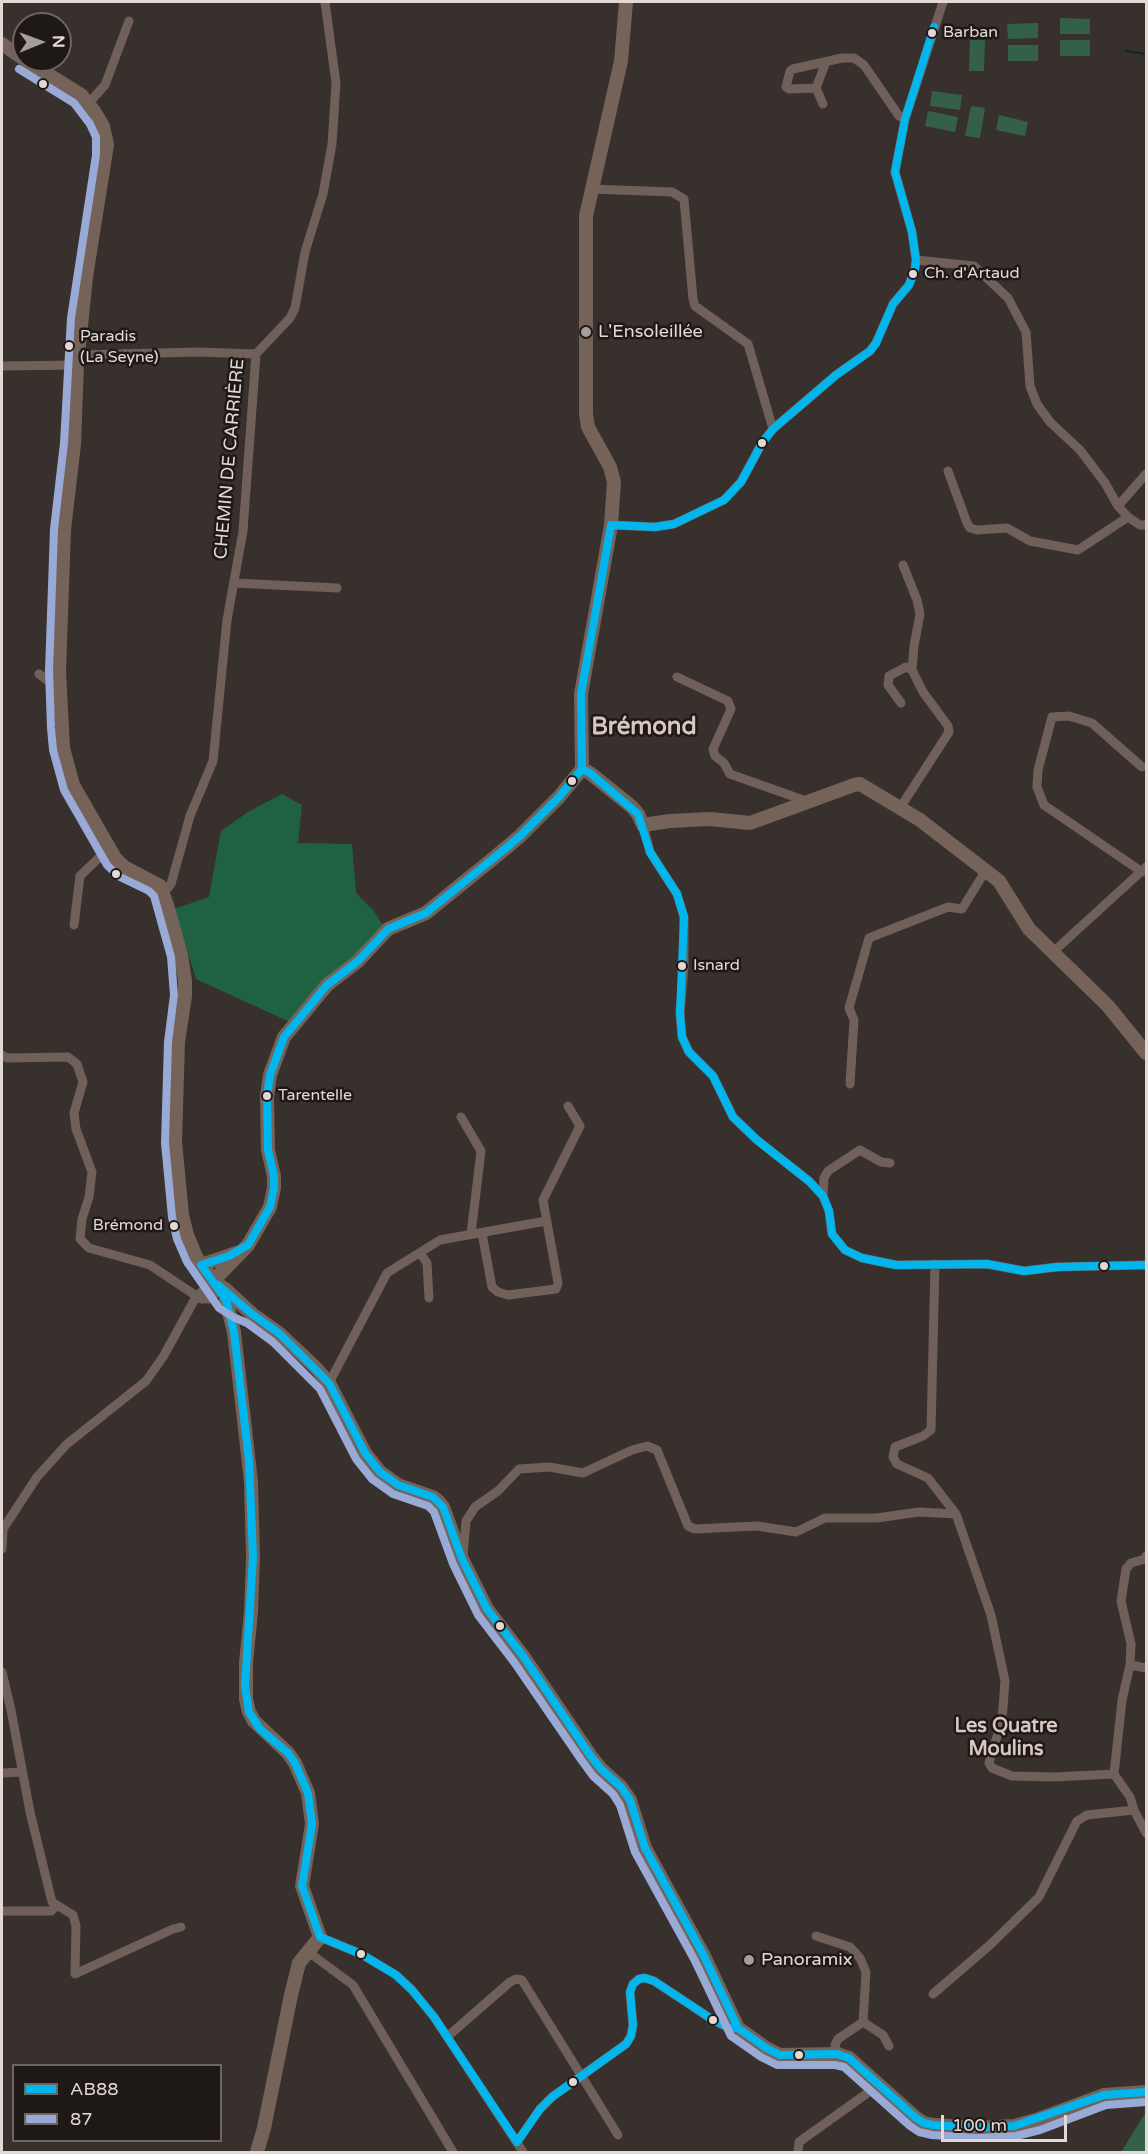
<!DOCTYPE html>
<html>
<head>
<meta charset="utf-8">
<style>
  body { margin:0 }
  #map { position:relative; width:1148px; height:2154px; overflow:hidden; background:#38302d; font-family:"Varela Round",sans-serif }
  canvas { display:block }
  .frame { position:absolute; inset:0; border:3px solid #e2d9d5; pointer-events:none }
  .legend { position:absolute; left:12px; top:2064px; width:210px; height:78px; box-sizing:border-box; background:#1e1816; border:2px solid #6c6562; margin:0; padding:8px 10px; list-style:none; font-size:18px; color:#e2d9d5 }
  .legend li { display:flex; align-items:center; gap:12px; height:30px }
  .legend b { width:30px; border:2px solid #6c6562 }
  .north { position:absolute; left:12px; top:12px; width:60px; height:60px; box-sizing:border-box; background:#1e1816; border:2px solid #6c6562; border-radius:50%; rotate:89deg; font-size:16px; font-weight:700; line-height:24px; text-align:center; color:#e2d9d5 }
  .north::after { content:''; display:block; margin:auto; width:21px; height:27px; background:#a69e9a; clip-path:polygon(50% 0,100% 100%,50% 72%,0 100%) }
  .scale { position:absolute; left:941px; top:2115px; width:126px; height:27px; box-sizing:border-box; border:3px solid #e2d9d5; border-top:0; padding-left:8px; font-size:18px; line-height:21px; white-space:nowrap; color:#e2d9d5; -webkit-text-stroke:4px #1e1816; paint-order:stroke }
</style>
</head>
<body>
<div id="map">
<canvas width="1148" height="2154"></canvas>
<div class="frame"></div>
<ul class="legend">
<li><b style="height:8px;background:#00b6ed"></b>AB88</li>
<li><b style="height:8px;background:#9aaad7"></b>87</li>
</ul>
<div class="north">N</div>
<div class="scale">100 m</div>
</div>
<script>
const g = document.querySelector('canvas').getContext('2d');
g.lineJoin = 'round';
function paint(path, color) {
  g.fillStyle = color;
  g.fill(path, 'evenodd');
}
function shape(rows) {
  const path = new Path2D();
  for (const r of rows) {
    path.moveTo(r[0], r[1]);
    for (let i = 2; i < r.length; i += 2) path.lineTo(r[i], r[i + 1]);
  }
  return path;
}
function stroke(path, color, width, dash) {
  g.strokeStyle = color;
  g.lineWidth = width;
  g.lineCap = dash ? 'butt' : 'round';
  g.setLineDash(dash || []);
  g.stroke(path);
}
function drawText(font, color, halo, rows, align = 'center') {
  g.font = font + ' "Varela Round",sans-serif';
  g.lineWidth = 5;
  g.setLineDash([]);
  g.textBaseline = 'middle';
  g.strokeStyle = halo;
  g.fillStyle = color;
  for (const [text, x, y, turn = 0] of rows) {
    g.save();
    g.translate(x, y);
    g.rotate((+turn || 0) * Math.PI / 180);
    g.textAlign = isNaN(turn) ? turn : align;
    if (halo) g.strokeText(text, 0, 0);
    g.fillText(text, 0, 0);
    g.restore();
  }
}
const green = shape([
  [1060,18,1090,19,1090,34,1060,34],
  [1038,23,1038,38,1008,39,1007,24],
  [970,40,985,40,984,71,969,71],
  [1060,40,1090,40,1090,56,1060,56],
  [1008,45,1038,45,1038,61,1008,61],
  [932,91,962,95,960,110,930,106],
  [971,106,985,108,980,138,965,136],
  [928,111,958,117,955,132,925,126],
  [999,115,1028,122,1025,136,996,130],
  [1146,2112,1146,2152,1121,2152]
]);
const forest = shape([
  [282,794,302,805,298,843,352,844,356,893,374,911,385,929,292,1023,196,979,174,909,209,897,221,831,248,812]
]);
const stream = shape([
  [1126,51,1146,54]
]);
const street = shape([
  [826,62,816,88,789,89,786,87,790,71,793,69,842,58,854,58,864,65,899,116,905,119],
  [816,88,823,104],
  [88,104,105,85,129,21],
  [591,189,672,192,684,199,693,299,695,306,748,344,773,429],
  [916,260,974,266,1008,298,1026,332,1030,386,1037,404,1050,422,1080,450,1105,483,1118,506,1128,517,1140,525,1146,525],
  [78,355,198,352,256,354],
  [2,366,77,365],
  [948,471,967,523,970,528,977,530,1007,528,1030,541,1078,550,1128,517],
  [1118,506,1146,474],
  [611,525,655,527,674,524,724,500,741,482,762,443,773,429,836,375,870,351,876,343,893,304,909,285,915,269,916,260,912,232,895,172,905,119,943,2],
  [903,565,917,600,920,614,914,646,912,670],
  [234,583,337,588],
  [39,674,50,682,56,697],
  [677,677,728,701,731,709,713,749,715,756,724,763,730,774,809,802],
  [900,808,949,732,948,726,923,692,912,670,906,667,889,676,888,685,901,703],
  [643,825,650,852,677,894,684,917,684,966,680,1013,682,1037,689,1052,713,1076,733,1117,757,1140,809,1181,823,1196,829,1211,832,1234,845,1250,862,1258,896,1265,987,1264,1024,1271,1057,1267,1146,1265],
  [1142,872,1044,805,1037,787,1038,770,1052,717,1069,716,1092,723,1142,767],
  [163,891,167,889,171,884,190,816,213,761,227,620,243,531,256,354,290,318,295,308,305,252,323,194,332,144,336,83,325,2],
  [74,925,80,876,109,848],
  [1052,953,1146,867],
  [2,1055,7,1058,68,1057,77,1064,83,1082,74,1113,76,1129,92,1172,89,1197,82,1219,80,1239,89,1248,150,1265,201,1299,211,1299,219,1289,219,1285],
  [850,1084,854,1020,849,1008,869,938,948,907,962,909,986,870],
  [461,1117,481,1151,471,1234],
  [823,1196,824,1178,828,1171,860,1150,881,1162,890,1163],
  [482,1233,492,1287,498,1292,508,1295,556,1289,558,1283,543,1200,580,1126,568,1106],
  [420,1253,427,1263,429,1298],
  [935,1264,931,1430,923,1436,895,1447,893,1457,897,1464,928,1478,956,1514,991,1615,1005,1681,1002,1720,989,1763,992,1768,1012,1776,1054,1777,1114,1774],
  [329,1383,387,1273,440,1240,546,1221],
  [2,1549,3,1529,37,1477,67,1444,146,1381,163,1357,196,1297,213,1281],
  [463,1556,466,1521,475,1507,498,1491,519,1469,549,1467,583,1473,632,1450,647,1446,657,1450,688,1526,695,1529,757,1526,796,1532,825,1518,877,1518,919,1512,956,1514],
  [1130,1665,1146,1668],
  [2,1672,11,1710,30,1812,52,1902,73,1915,76,1926,75,1974,173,1929,181,1927],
  [2,1773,22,1772],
  [1114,1774,1122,1700,1130,1665,1131,1644,1121,1601,1126,1569,1131,1563,1145,1559,1146,1556],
  [1114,1774,1130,1797,1134,1810,1146,1833],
  [2,1911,51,1911,57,1905],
  [816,1936,850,1947,860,1958,866,1972,863,2022],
  [320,1937,361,1954,396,1975,412,1990,434,2017,523,2152],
  [307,1951,353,1985,453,2152],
  [933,1994,991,1944,1039,1897,1077,1821,1087,1815,1134,1810],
  [447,2037,510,1982,516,1979,522,1980,618,2135],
  [837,2054,835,2045,838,2039,863,2022,883,2035,889,2046],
  [517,2142,540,2109,552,2097,626,2044,631,2036,633,2025,630,1992,633,1984,639,1979,645,1978,654,1981,713,2020,729,2028,738,2028],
  [798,2152,799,2142,880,2084]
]);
const secondary = shape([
  [2,44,24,59],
  [25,60,81,95,94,111,103,126,107,145,86,277,77,365,74,444,64,530,59,671,63,748,73,785,115,858,124,867,160,886,167,905,181,955,185,981,185,996,178,1042,175,1142,182,1215,187,1235,196,1257,218,1288],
  [582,769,590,773,632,807,638,814,643,825,670,821,710,819,750,823,854,785,860,784,920,820,999,881,1029,929,1108,1006,1146,1053],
  [201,1265,239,1252],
  [213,1281,248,1245,270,1207,274,1188,274,1176,268,1150,267,1096,270,1075,284,1037,327,985,358,961,388,929,426,913,495,857,519,837,559,797,582,769,581,694,611,525,614,482,610,467,588,427,586,414,586,216,621,61,626,2],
  [213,1281,225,1289,252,1314,280,1334,316,1368,329,1383,365,1453,380,1472,398,1485,433,1497,439,1502,443,1507,462,1559,487,1609,523,1656,590,1755,601,1769,621,1787,630,1800,645,1848,703,1954,738,2028,766,2048,780,2055,837,2054,849,2058,916,2118,924,2123,933,2125,978,2128,1014,2126,1036,2120,1104,2095,1146,2092],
  [226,1300,234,1332,251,1482,253,1557,251,1612,246,1663,246,1699,249,1712,254,1721,288,1753,295,1763,308,1793,312,1824,302,1886,320,1937,299,1963,291,1995,264,2128,257,2152]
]);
const bus1 = shape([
  [611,525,581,694,582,769,559,797,519,837,495,857,426,913,388,929,358,961,327,985,284,1037,270,1075,267,1096,268,1150,274,1176,274,1188,270,1207,248,1245,229,1256,201,1265,226,1300,234,1332,249,1461,253,1557,245,1686,249,1712,260,1729,288,1753,295,1763,308,1793,312,1824,302,1886,320,1937,361,1954,396,1975,412,1990,434,2017,517,2142,540,2109,552,2097,626,2044,631,2036,633,2025,630,1992,633,1984,639,1979,645,1978,654,1981,713,2020,729,2028,738,2028],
  [611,525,655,527,674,524,724,500,741,482,762,443,773,429,836,375,870,351,876,343,893,304,909,285,915,269,916,260,912,232,895,172,905,119,934,27],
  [582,769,590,773,638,814,650,852,677,894,684,917,680,1013,682,1037,689,1052,713,1076,733,1117,757,1140,809,1181,823,1196,829,1211,832,1234,845,1250,862,1258,896,1265,987,1264,1024,1271,1057,1267,1146,1265],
  [218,1285,252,1314,280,1334,329,1383,365,1453,380,1472,398,1485,433,1497,443,1507,462,1559,487,1609,523,1656,590,1755,601,1769,621,1787,630,1800,645,1848,703,1954,738,2028,766,2048,780,2055,837,2054,849,2058,916,2118,924,2123,933,2125,978,2128,1014,2126,1104,2095,1146,2092]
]);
const bus2 = shape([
  [19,69,74,103,90,124,96,137,96,155,71,318,64,443,54,529,49,671,51,728,53,750,64,790,107,865,118,876,149,891,154,896,171,957,174,995,168,1042,165,1143,172,1217,177,1239,187,1262,219,1308,233,1317,247,1323,273,1342,320,1389,356,1459,372,1479,393,1494,428,1506,434,1512,453,1564,478,1615,514,1662,582,1761,593,1776,613,1794,620,1805,635,1852,694,1959,731,2036,761,2057,777,2065,835,2065,844,2067,910,2126,919,2132,932,2135,977,2138,1016,2136,1040,2130,1106,2105,1146,2102]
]);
const markers = [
  [932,33,5,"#e2d9d5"],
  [43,84,5,"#e2d9d5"],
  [913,274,5,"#e2d9d5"],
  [586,332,6,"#a69e9a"],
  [69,346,5,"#e2d9d5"],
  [762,443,5,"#e2d9d5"],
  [572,781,5,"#e2d9d5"],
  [116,874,5,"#e2d9d5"],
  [682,966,5,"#e2d9d5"],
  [267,1096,5,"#e2d9d5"],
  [174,1226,5,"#e2d9d5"],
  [1104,1266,5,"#e2d9d5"],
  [500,1626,5,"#e2d9d5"],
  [361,1954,5,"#e2d9d5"],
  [749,1960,6,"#a69e9a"],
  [713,2020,5,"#e2d9d5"],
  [799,2055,5,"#e2d9d5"],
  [573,2082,5,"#e2d9d5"]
];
const busNames = [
  ["Barban",943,33],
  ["Ch. d'Artaud",924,274],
  ["Paradis",80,337],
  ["(La Seyne)",80,358],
  ["Isnard",693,966],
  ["Tarentelle",278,1096],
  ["Brémond",163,1226,"right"]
];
const poiNames = [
  ["L'Ensoleillée",598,332],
  ["Panoramix",761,1960]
];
const streetNames = [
  ["CHEMIN DE CARRIÈRE",230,459,-85]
];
const neighbourhoodNames = [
  ["Les Quatre",1006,1727],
  ["Moulins",1006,1750]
];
const districtNames = [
  ["Brémond",644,728]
];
paint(green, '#336046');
paint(forest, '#1f6241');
stroke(stream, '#09272c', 2);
stroke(street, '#6f605a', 9);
stroke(secondary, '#75635a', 14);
stroke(bus1, '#00b6ed', 8);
stroke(bus2, '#9aaad7', 8);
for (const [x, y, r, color] of markers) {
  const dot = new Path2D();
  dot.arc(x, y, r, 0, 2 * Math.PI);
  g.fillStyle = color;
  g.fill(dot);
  stroke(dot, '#1e1816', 2);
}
drawText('16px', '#e2d9d5', '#1e1816', busNames, 'left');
drawText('18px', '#e2d9d5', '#1e1816', poiNames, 'left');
drawText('18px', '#e2d9d5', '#1e1816', streetNames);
drawText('bold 20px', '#d8c7c0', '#1e1816', neighbourhoodNames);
drawText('bold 24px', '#d8c7c0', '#1e1816', districtNames);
</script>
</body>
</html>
